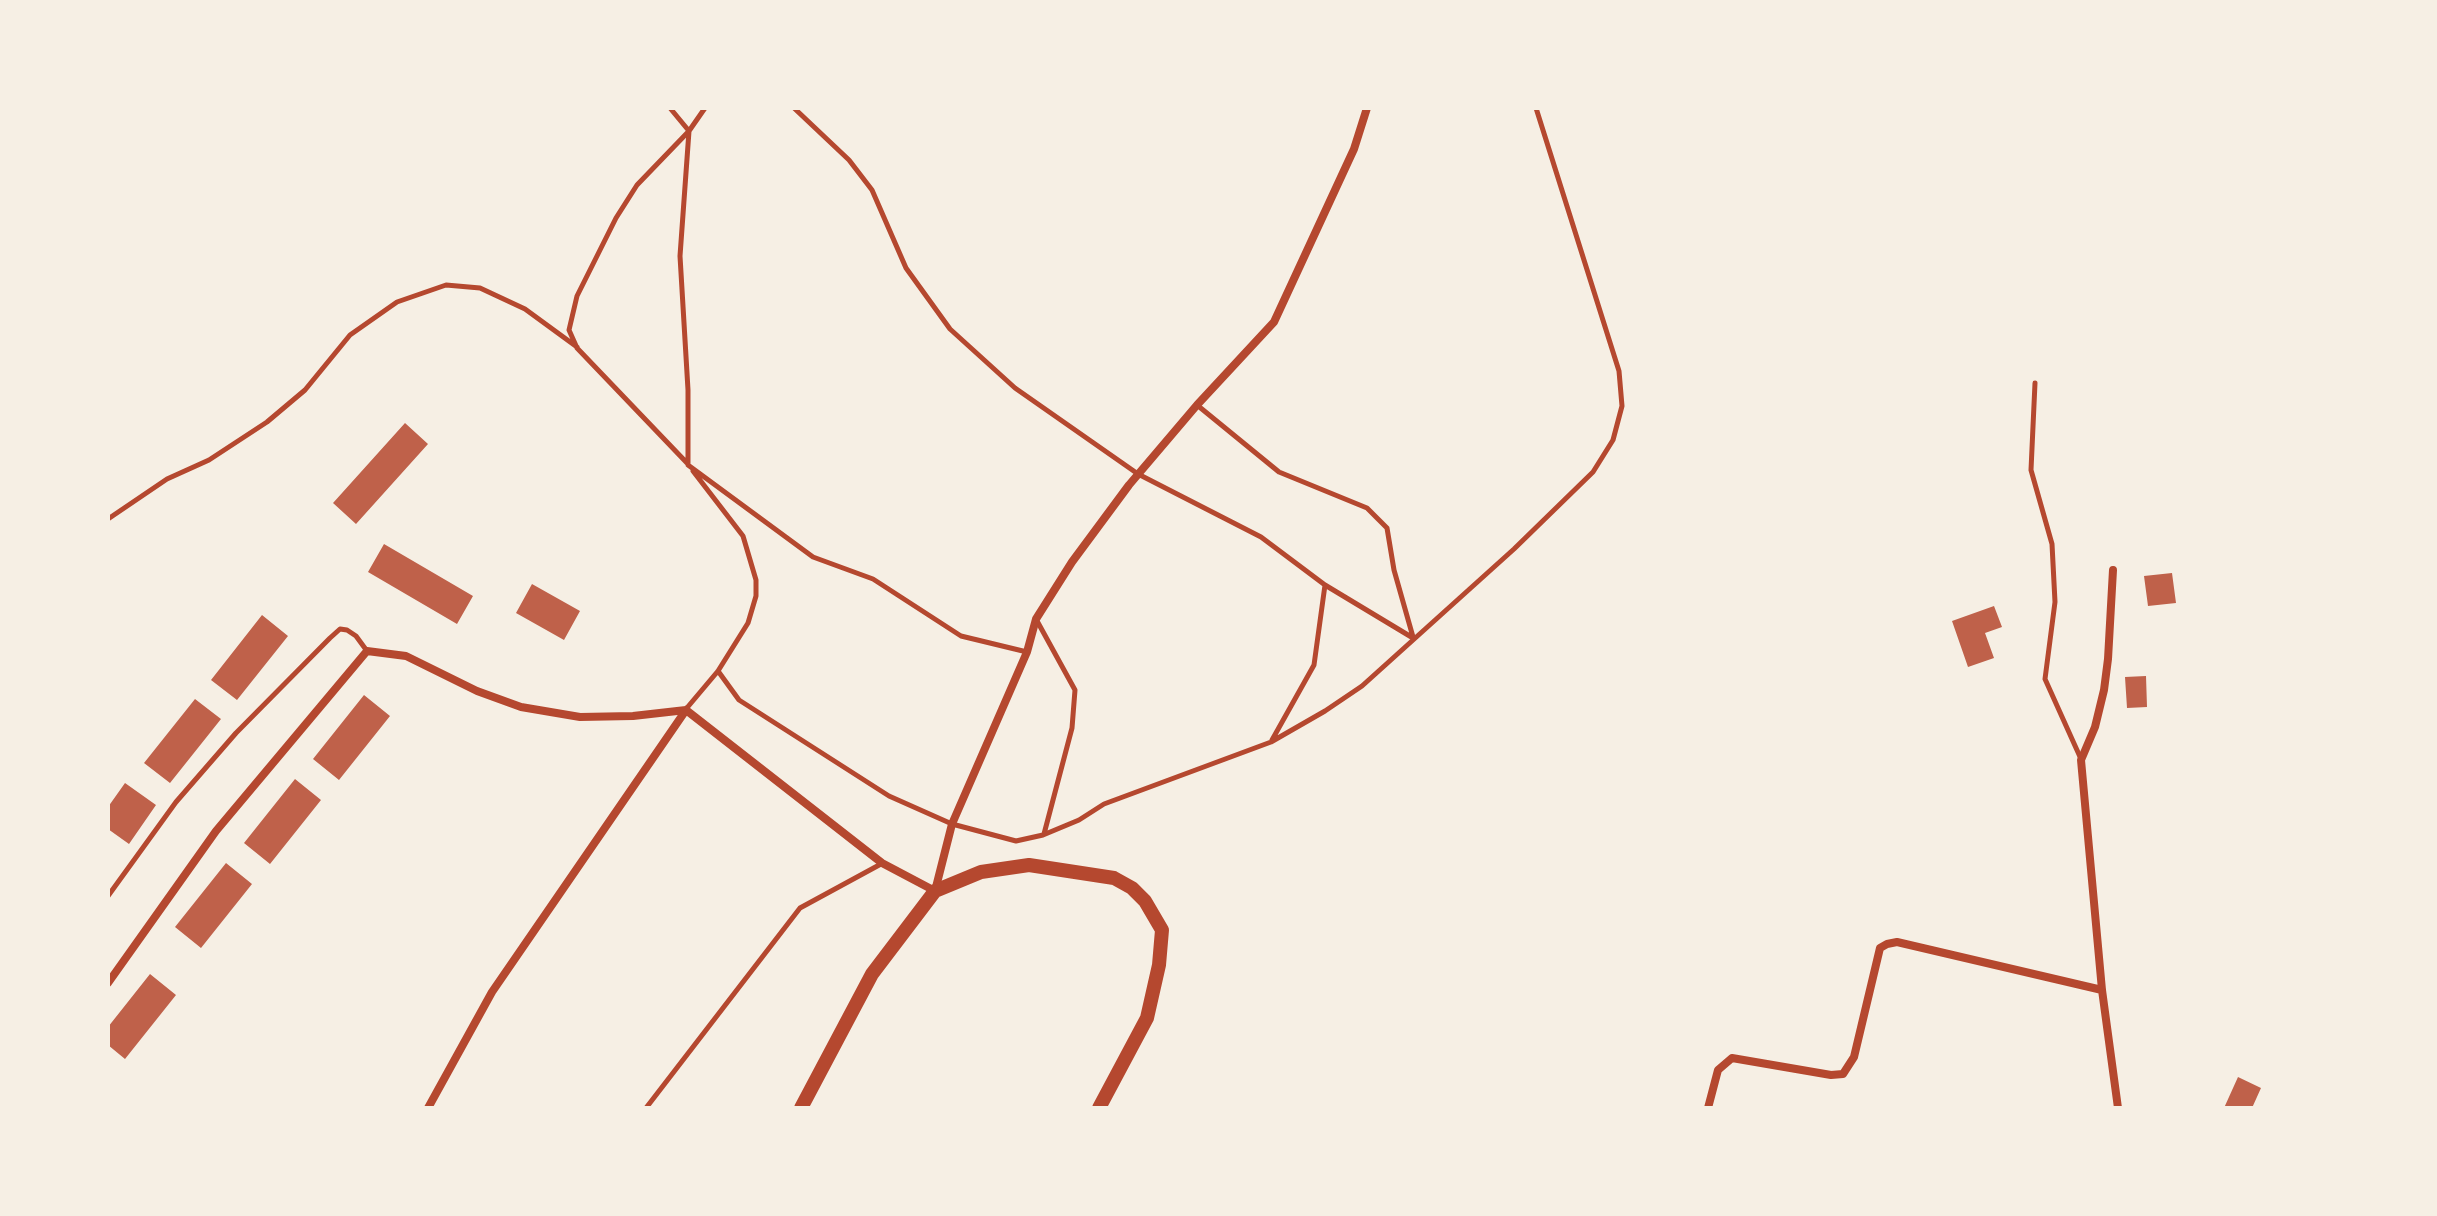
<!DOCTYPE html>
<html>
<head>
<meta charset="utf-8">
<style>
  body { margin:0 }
  #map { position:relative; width:2437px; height:1216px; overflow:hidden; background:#f6efe4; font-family:Manrope,sans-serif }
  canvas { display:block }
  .frame { position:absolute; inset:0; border:110px solid #f6efe4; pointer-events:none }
</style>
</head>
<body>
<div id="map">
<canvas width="2437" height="1216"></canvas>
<div class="frame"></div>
</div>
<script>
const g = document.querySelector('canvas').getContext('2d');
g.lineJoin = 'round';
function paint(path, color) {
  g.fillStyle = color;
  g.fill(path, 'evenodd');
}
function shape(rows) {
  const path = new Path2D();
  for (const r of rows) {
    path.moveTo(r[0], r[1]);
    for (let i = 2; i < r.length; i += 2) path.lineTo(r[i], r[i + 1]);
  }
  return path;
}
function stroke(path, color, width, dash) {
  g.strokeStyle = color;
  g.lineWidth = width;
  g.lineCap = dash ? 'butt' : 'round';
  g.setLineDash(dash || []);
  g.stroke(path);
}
const building = shape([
  [405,423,428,444,356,524,333,503],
  [384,544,473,596,457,624,368,572],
  [2172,573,2176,603,2148,606,2144,576],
  [532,584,580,611,564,640,516,613],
  [1994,606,2002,627,1985,633,1994,658,1968,667,1952,621],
  [262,615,288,636,237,700,211,680],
  [2146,676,2147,707,2127,708,2125,677],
  [364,695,390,716,339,780,313,759],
  [195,699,221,719,170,783,144,763],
  [295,779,321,800,270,864,244,843],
  [125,783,156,805,129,844,108,829,108,807],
  [226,863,252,884,201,948,175,927],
  [150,974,176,995,125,1059,108,1045,108,1027],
  [2238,1077,2261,1088,2252,1108,2224,1108]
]);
const service = shape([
  [670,108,689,131,680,256,688,390,688,465,813,557,873,579,961,636,1027,652],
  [794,108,849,160,872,190,906,268,950,329,1015,388,1138,474,1261,537,1325,585,1413,638],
  [2035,383,2031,470,2052,544,2055,602,2045,679,2081,759],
  [1197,405,1279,472,1367,508,1387,528,1394,570,1413,637],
  [687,463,577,348,569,330,577,296,616,218,637,185,689,131,705,108],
  [108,519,167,479,209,460,267,422,305,390,350,335,397,302,446,285,480,288,525,309,577,347],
  [1036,619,1075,690,1072,728,1044,834],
  [718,671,739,700,889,796,952,824,1016,841,1043,835,1079,820,1104,804,1271,742,1325,711,1362,686,1514,549,1593,472,1613,440,1622,406,1619,371,1536,108],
  [686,709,718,671,748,623,756,596,756,580,743,536,693,471],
  [1272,740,1314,665,1325,585],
  [108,896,176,802,236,733,330,638,340,629,347,630,356,636,367,651],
  [646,1108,800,908,881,864]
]);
const minor = shape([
  [2113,570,2108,659,2104,690,2095,727,2081,760,2102,990,2118,1108],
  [686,710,882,863,935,891,952,824,1027,652,1036,619,1072,562,1129,485,1197,405,1274,322,1354,149,1367,108],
  [108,983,216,831,367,651,406,656,477,691,521,707,580,717,633,716,686,710],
  [428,1108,492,992,686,710],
  [1708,1108,1718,1070,1732,1058,1831,1075,1843,1074,1854,1057,1880,948,1887,944,1897,942,2102,990]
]);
const tertiary = shape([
  [801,1108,872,974,935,891,981,872,1029,865,1114,878,1132,888,1145,901,1162,930,1159,965,1147,1018,1099,1108]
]);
paint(building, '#bf614a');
stroke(service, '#b5482f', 5);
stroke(minor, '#b5482f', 8);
stroke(tertiary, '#b5482f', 14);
</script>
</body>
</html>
